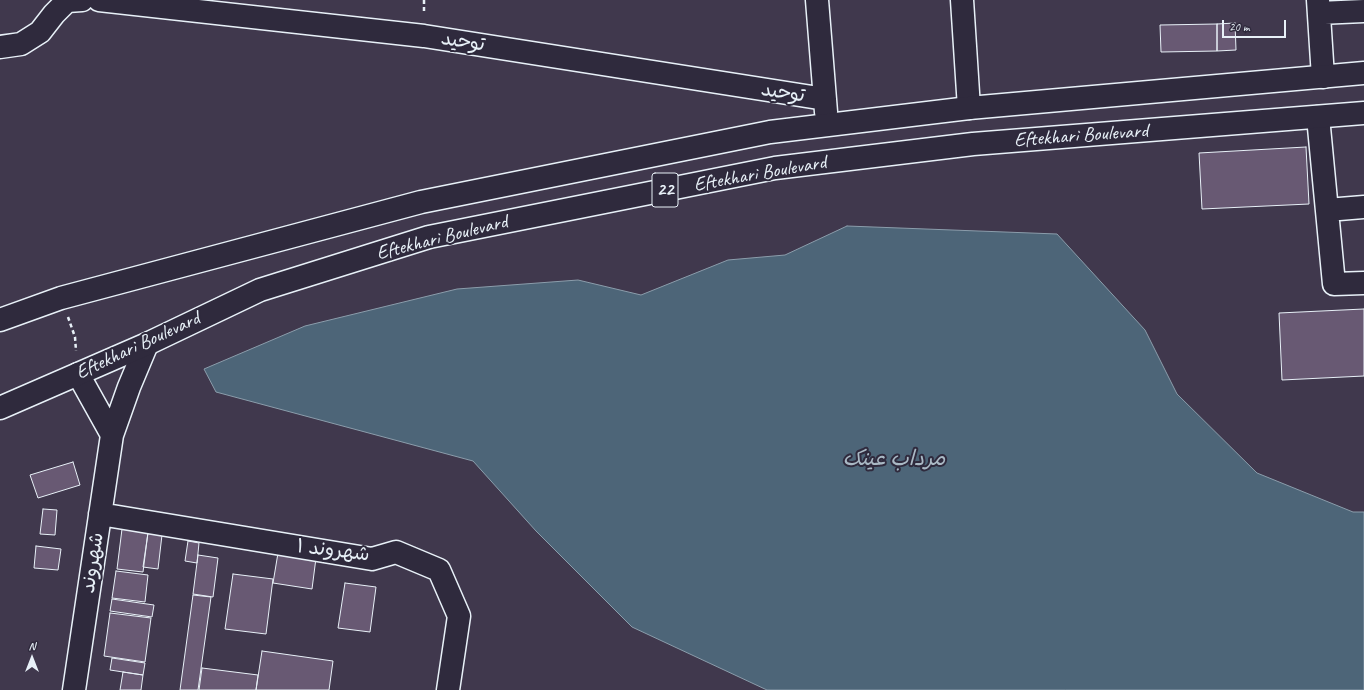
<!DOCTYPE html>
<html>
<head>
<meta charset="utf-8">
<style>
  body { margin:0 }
  #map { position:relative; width:1364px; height:690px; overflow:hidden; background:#40384d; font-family:Caveat,sans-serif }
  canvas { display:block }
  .north { position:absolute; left:12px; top:638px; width:40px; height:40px; -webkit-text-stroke:3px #2f2a3d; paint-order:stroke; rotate:0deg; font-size:11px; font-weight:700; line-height:16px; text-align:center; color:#e8f1f8 }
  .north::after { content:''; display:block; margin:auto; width:14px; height:18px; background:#e8f1f8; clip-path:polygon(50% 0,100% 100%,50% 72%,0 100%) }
  .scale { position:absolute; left:1222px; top:20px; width:64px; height:18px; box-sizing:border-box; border:2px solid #e8f1f8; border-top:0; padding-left:5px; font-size:12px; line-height:14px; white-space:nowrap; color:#e8f1f8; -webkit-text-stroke:3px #2f2a3d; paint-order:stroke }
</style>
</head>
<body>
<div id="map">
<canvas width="1364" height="690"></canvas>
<div class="north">N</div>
<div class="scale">20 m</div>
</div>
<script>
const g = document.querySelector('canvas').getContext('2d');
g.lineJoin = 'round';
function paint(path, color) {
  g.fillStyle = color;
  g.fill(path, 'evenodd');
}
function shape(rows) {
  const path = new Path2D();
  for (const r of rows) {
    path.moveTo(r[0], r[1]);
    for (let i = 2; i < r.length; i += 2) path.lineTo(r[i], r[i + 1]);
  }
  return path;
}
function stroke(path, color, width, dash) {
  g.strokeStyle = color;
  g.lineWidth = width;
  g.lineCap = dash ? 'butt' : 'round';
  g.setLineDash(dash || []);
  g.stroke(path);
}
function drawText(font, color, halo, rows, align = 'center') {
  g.font = font + ' Caveat,"Playpen Sans Arabic",sans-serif';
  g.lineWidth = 4;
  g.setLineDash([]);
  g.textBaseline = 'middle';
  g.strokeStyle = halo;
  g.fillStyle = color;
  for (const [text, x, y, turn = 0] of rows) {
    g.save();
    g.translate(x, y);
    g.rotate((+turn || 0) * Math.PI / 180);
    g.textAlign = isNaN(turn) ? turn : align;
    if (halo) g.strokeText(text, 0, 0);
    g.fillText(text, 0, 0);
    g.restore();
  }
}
const water = shape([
  [847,226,1057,234,1145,330,1177,394,1257,473,1353,512,1364,512,1364,690,767,690,632,627,536,531,473,461,216,392,204,369,305,326,457,289,578,280,641,295,728,260,785,255,847,226]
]);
const building = shape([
  [1235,23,1236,50,1217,51,1217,24,1235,23],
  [1217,24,1217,51,1161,52,1160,25,1217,24],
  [1306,147,1309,204,1202,209,1199,153,1306,147],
  [1364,309,1364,376,1282,380,1279,313,1364,309],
  [73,462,80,485,38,498,30,475,73,462],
  [43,509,57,510,55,535,40,534,43,509],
  [122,529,148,532,143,572,117,569,122,529],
  [148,533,162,535,158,569,143,567,148,533],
  [188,541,199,543,197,563,185,561,188,541],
  [36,546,61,549,58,570,34,568,36,546],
  [278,553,316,558,312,589,273,583,278,553],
  [198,555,218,558,213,597,193,594,198,555],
  [116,571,148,575,145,602,112,598,116,571],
  [233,574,273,579,266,634,225,629,233,574],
  [345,583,376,587,370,632,338,628,345,583],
  [193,595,211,597,198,690,180,690,193,595],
  [112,599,154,605,152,617,110,611,112,599],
  [110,613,151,618,145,662,104,656,110,613],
  [262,651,333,661,329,690,256,690,262,651],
  [112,658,145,663,143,675,110,670,112,658],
  [202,668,258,675,256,690,199,690,202,668],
  [123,672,143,675,141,690,120,690,123,672]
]);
const path = shape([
  [424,0,424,14],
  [68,317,75,337,76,351]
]);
const minor = shape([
  [99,0,424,36,825,99],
  [817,0,826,112],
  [962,0,969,108],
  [1318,0,1323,77],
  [1319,13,1364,11],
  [0,47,21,44,40,32,54,14,67,1,82,0],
  [1318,117,1334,284,1364,283],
  [1327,210,1364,207],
  [78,374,112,435],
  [100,514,372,559,396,552,439,570,459,616,448,690],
  [74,690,112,435,129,387,147,344]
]);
const highway = shape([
  [0,320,61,298,421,202,770,132,969,108,1364,73],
  [0,408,147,344,260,290,429,237,775,168,973,144,1364,113]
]);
const shields = [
  [665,190,26]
];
const shieldNames = [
  ["22",665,190]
];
const streetNames = [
  ["توحید",463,42,9],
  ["توحید",783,93,9],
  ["Eftekhari Boulevard",1081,136,-4],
  ["Eftekhari Boulevard",760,174,-10],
  ["Eftekhari Boulevard",442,238,-14],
  ["Eftekhari Boulevard",138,346,-25],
  ["شهروند ۱",333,551,7],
  ["شهروند",93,563,-81]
];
const waterNames = [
  ["مرداب عینک",894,459]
];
paint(water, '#4d6578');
stroke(water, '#8b9dab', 1);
paint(building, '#685973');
stroke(building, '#e8f1f8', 1);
stroke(minor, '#e8f1f8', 25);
stroke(highway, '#e8f1f8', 25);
stroke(path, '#e8f1f8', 2.5, [4, 3]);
stroke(minor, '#2f2a3d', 22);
stroke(highway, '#2f2a3d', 22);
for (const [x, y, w] of shields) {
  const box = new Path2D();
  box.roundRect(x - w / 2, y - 17, w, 34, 3);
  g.fillStyle = '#2f2a3d';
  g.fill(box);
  stroke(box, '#e8f1f8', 1);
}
drawText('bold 19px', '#e8f1f8', null, shieldNames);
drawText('20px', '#e8f1f8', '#2f2a3d', streetNames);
drawText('italic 21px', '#aab9c5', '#2f2a3d', waterNames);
</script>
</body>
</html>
